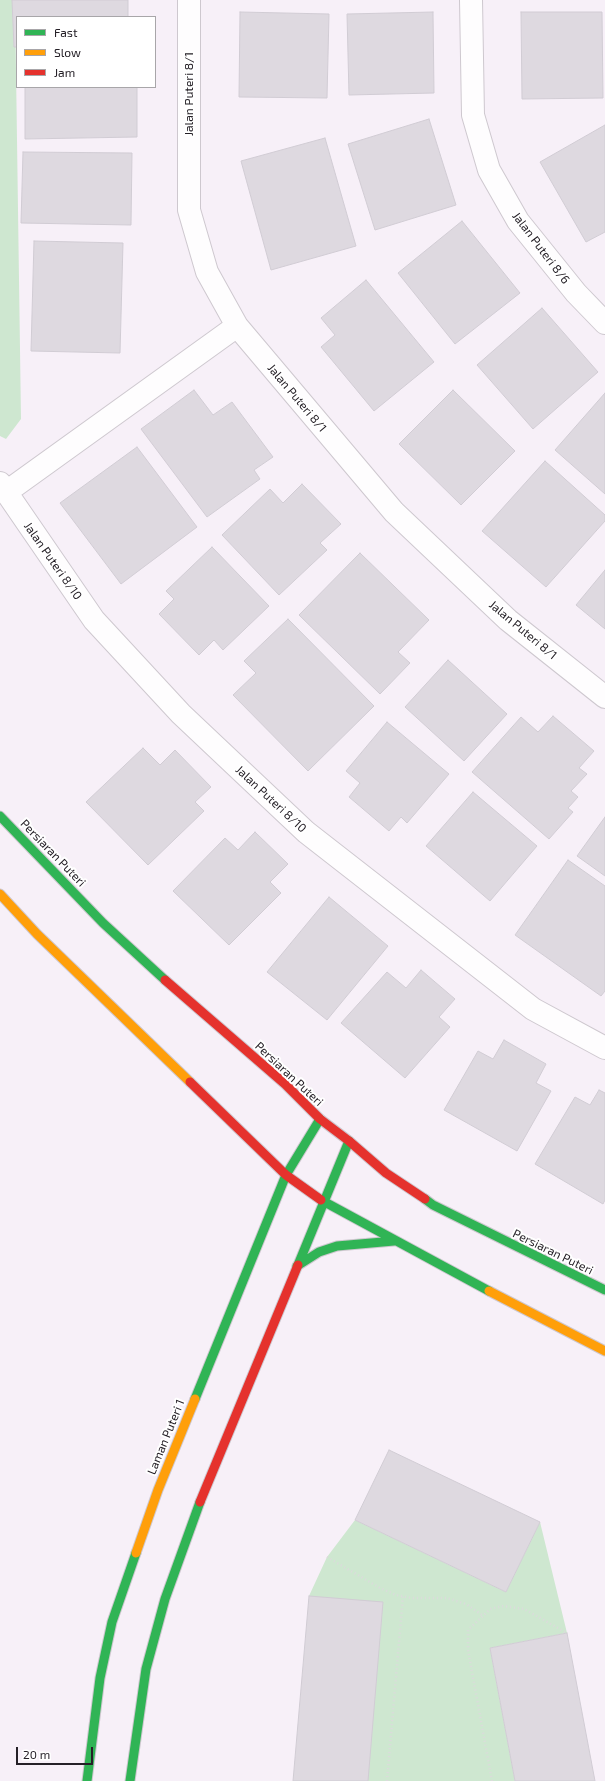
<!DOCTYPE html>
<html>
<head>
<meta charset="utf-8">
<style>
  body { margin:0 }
  #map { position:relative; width:605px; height:1781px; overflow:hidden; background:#f7f0f8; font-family:"Exo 2",sans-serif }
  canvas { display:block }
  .legend { position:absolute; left:16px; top:16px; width:140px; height:72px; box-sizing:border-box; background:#fff; border:1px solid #a8a6a9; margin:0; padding:5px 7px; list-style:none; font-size:12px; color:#252027 }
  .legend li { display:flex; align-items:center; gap:8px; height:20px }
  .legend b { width:20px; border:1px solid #a8a6a9 }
  .scale { position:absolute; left:16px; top:1747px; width:77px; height:18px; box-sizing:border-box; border:2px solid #252027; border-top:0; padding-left:5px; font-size:12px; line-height:14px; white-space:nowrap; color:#252027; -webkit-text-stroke:3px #fff; paint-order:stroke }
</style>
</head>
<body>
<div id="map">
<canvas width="605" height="1781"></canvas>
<ul class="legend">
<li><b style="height:5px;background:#30b455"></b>Fast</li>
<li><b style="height:5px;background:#ff9f0a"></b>Slow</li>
<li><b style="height:5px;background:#e5322d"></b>Jam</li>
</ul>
<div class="scale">20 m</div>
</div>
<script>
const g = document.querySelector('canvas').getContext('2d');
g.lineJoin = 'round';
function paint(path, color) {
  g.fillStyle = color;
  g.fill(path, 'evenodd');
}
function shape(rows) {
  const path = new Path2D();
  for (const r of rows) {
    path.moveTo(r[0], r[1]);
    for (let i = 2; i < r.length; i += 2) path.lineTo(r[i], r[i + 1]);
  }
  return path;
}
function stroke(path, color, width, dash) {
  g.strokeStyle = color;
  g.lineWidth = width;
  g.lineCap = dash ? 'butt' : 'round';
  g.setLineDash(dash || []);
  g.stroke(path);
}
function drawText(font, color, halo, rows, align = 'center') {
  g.font = font + ' "Exo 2",sans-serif';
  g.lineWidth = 4;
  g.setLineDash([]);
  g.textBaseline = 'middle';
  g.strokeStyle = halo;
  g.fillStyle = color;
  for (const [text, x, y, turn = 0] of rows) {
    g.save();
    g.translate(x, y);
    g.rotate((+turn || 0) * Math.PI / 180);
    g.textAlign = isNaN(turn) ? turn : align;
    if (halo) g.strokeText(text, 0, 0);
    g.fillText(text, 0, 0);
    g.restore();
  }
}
const green = shape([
  [0,0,15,0,21,419,6,439,0,436],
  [355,1520,506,1592,540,1522,567,1633,490,1648,515,1781,368,1781,309,1596,327,1557]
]);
const building = shape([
  [12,0,128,0,128,17,17,17,17,47,14,47,12,0],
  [240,12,329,14,327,98,239,97,240,12],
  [433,12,434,93,349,95,347,14,433,12],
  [521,12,602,12,603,98,522,99,521,12],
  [25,87,137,87,137,137,25,139,25,87],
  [429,119,456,205,375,230,348,144,429,119],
  [605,125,605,232,586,242,540,162,605,125],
  [325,138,356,246,271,270,241,161,325,138],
  [23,152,132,153,131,225,21,223,23,152],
  [462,221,520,293,455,344,398,273,462,221],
  [34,241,123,243,120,353,31,351,34,241],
  [366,280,434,362,374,411,321,347,335,335,321,318,366,280],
  [542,308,598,372,533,429,477,365,542,308],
  [194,390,213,415,232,402,273,457,254,470,260,479,207,517,141,429,194,390],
  [453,390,515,451,461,505,399,444,453,390],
  [605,393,605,494,555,450,605,393],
  [137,447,197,527,121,584,60,503,137,447],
  [545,461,605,515,605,521,546,587,482,531,545,461],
  [302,484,341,524,320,543,327,550,279,595,222,535,270,489,283,503,302,484],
  [212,547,269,606,223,650,214,640,199,655,159,614,174,599,166,591,212,547],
  [360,553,429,620,398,652,410,663,380,694,299,615,360,553],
  [605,570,605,629,576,605,605,570],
  [288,619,374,706,308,771,233,695,256,673,244,661,288,619],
  [448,660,507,714,464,761,405,707,448,660],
  [553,716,594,751,579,768,587,774,571,791,578,797,568,808,573,812,549,839,472,772,521,717,538,732,553,716],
  [387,722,449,774,407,823,401,817,389,831,349,797,360,783,346,771,387,722],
  [143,748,160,765,175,750,211,787,195,802,204,811,148,865,86,802,143,748],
  [473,792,537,846,490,901,426,846,473,792],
  [605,817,605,876,577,856,605,817],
  [255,832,288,864,270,882,281,893,229,945,173,891,225,838,238,850,255,832],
  [568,860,605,886,605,991,601,996,515,935,568,860],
  [329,897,388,946,327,1020,267,972,329,897],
  [421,970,455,999,439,1017,450,1027,405,1078,341,1023,387,972,406,988,421,970],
  [504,1040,546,1064,536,1083,551,1091,517,1151,444,1110,478,1051,493,1059,504,1040],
  [599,1090,605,1093,605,1200,603,1204,535,1164,575,1097,590,1105,599,1090],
  [389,1450,540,1522,506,1592,355,1520,389,1450],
  [309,1596,383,1602,368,1781,293,1781,309,1596],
  [567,1633,595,1781,515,1781,490,1648,567,1633]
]);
const path = shape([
  [327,1557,380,1588,396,1595,412,1598,447,1598,466,1604,482,1615],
  [387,1781,403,1596],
  [492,1781,468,1650,468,1630,490,1609,504,1606,524,1609,567,1633]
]);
const street = shape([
  [189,0,189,210,207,272,237,326,394,512,508,620,605,697],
  [471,0,473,115,489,170,518,221,576,293,605,323],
  [0,483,94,620,181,714,306,832,533,1009,605,1048],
  [5,493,237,326]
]);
const fast = shape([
  [0,816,103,923,165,980],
  [425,1199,433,1205,605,1290],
  [321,1200,489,1291],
  [298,1265,349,1141],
  [297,1266,319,1252,337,1246,394,1241],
  [195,1399,286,1175,320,1119],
  [87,1781,100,1678,112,1622,136,1553],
  [130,1781,146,1669,165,1599,200,1502]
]);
const slow = shape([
  [0,894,37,934,190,1082],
  [489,1291,605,1351],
  [136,1553,158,1490,195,1399]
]);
const jam = shape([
  [165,980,285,1084,320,1119,349,1141,386,1173,425,1199],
  [190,1082,286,1175,321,1200],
  [200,1502,298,1265]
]);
const streetNames = [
  ["Jalan Puteri 8/1",189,94,-90],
  ["Jalan Puteri 8/6",541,248,53],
  ["Jalan Puteri 8/1",297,398,50],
  ["Jalan Puteri 8/10",53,561,55],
  ["Jalan Puteri 8/1",523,630,40],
  ["Jalan Puteri 8/10",271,799,43],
  ["Persiaran Puteri",53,853,46],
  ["Persiaran Puteri",289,1074,43],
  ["Persiaran Puteri",553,1252,26],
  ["Laman Puteri 1",166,1437,-68]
];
paint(green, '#cee7d0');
paint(building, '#ded9e0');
stroke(building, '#d1ccd4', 1);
stroke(street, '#cec8cf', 24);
stroke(fast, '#cec8cf', 11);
stroke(slow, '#cec8cf', 11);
stroke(jam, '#cec8cf', 11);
stroke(path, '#dcdadc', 2.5, [1, 3]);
stroke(street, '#fefdfe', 22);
stroke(fast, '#30b455', 9);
stroke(slow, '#ff9f0a', 9);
stroke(jam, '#e5322d', 9);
drawText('12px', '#252027', '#fff', streetNames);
</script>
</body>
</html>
